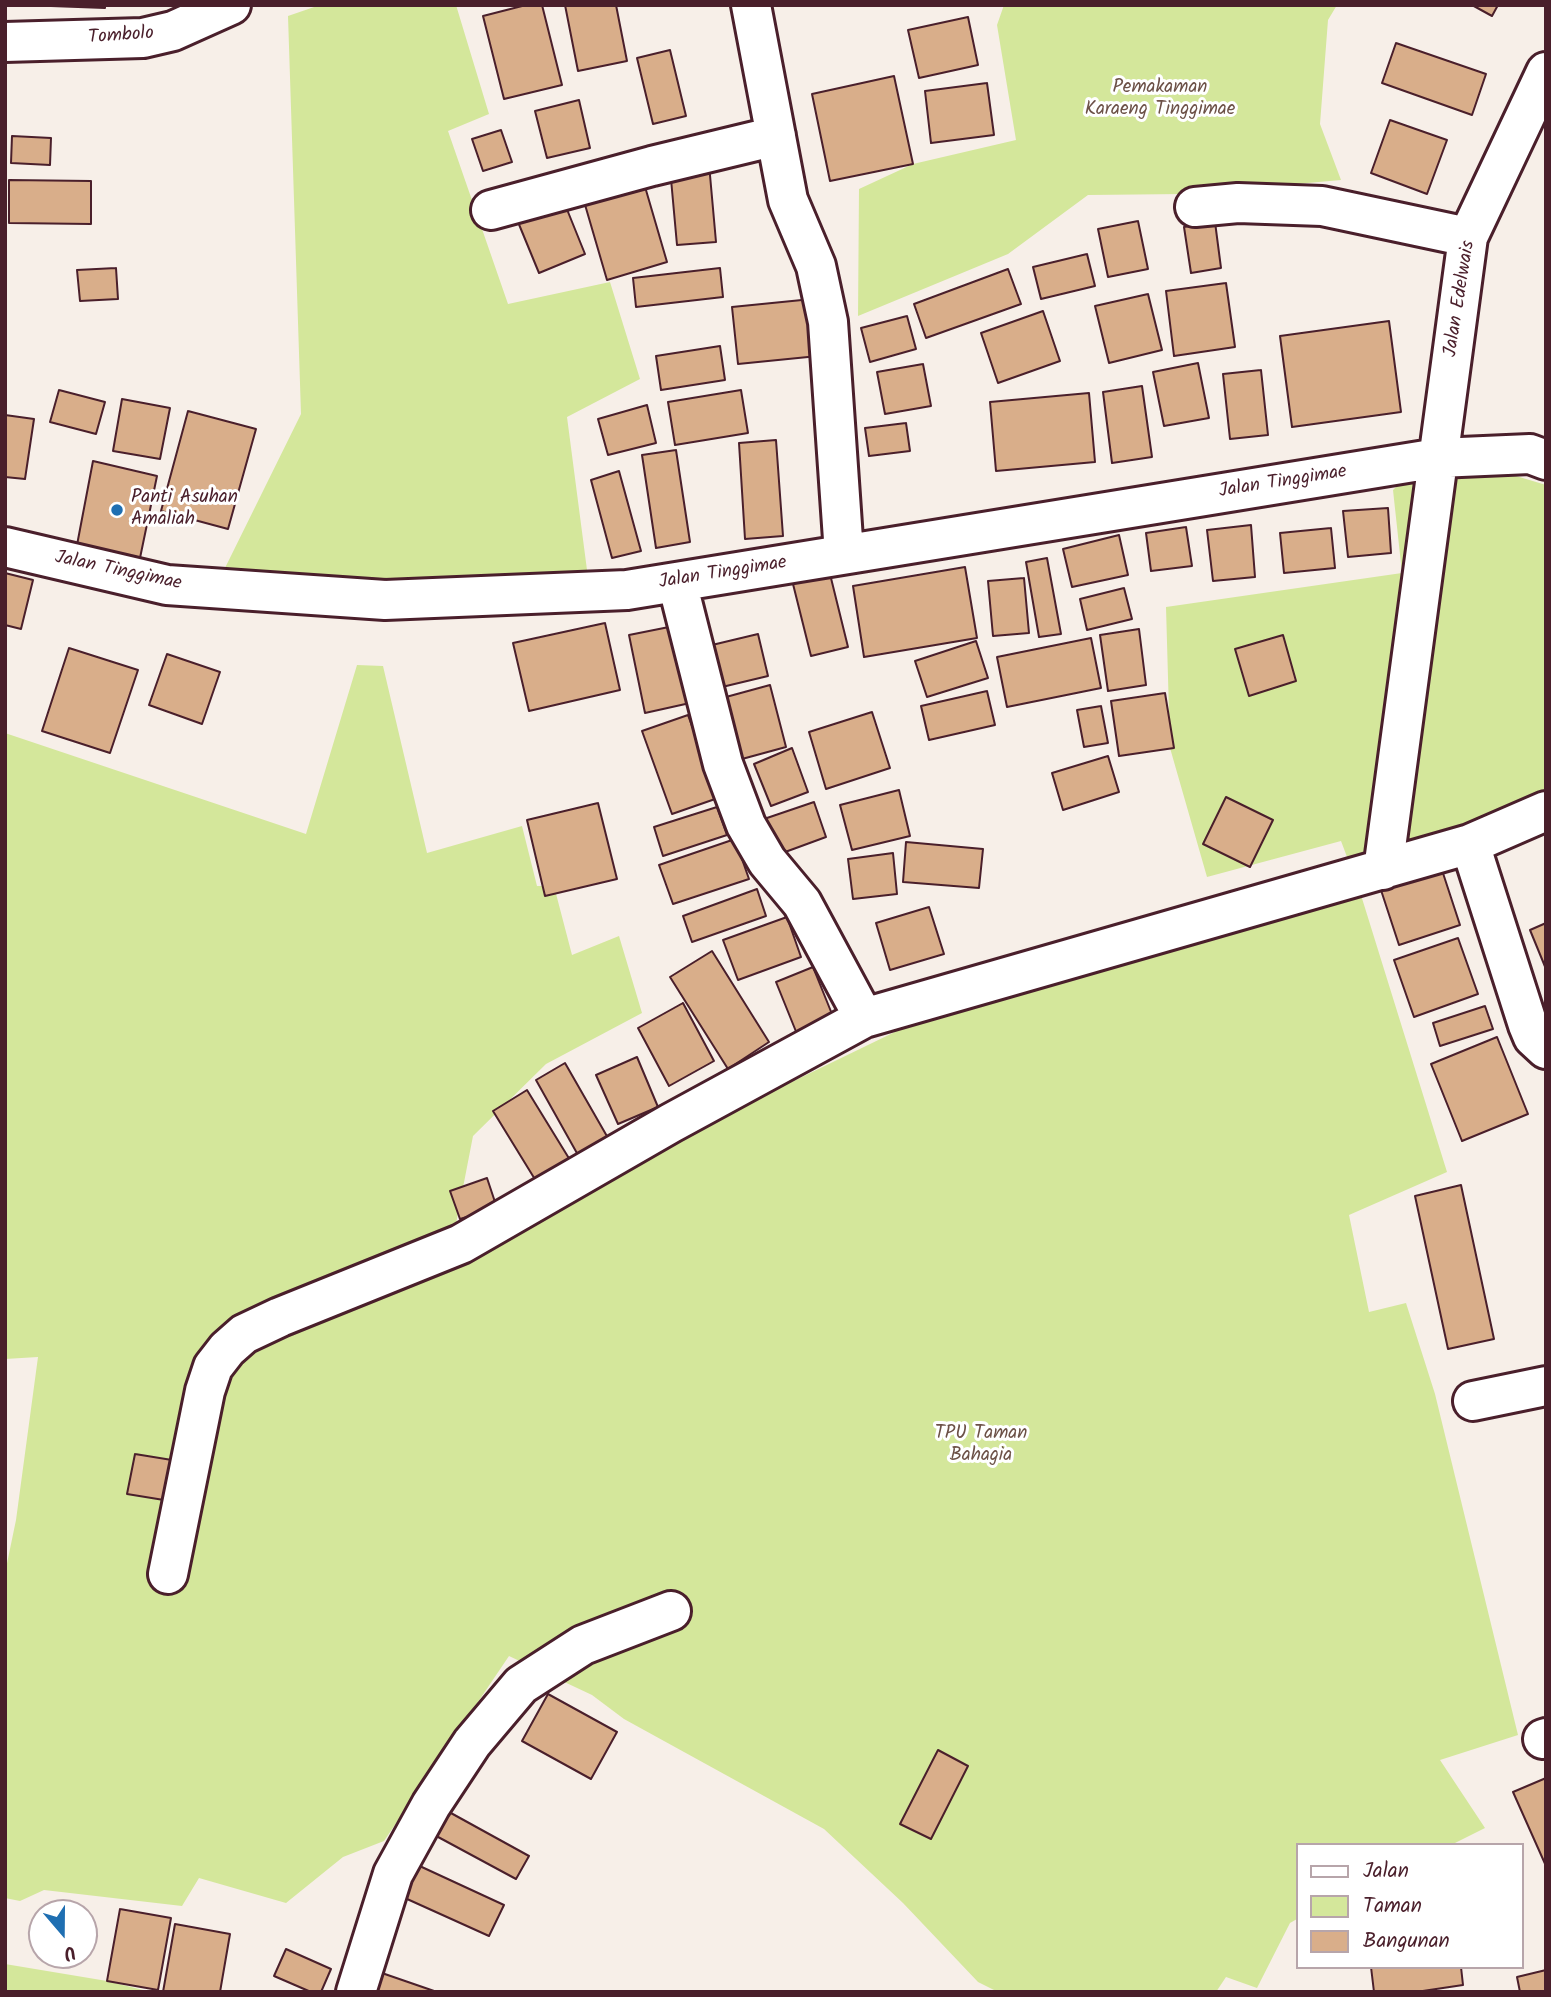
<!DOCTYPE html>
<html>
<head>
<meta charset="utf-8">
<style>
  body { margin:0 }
  #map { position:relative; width:1551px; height:1997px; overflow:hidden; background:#f7efe8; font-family:Kalam,sans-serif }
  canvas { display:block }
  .frame { position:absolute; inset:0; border:7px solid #4a1f2b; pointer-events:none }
  .legend { position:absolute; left:1296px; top:1843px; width:228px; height:126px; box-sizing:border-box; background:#fff; border:2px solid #b7a5aa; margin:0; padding:9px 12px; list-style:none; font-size:21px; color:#4a1f2b }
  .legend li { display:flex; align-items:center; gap:14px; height:35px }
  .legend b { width:35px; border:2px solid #b7a5aa }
  .north { position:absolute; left:28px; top:1899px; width:70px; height:70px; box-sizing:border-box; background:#fff; border:2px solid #b7a5aa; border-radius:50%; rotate:160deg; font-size:19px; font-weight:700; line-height:28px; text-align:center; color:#4a1f2b }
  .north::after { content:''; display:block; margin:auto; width:24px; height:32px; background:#1f6fb2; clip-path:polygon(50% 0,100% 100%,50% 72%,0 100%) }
</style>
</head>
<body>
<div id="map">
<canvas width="1551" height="1997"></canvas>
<div class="frame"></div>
<ul class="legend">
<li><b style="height:9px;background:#fff"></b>Jalan</li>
<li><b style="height:19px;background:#d4e79b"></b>Taman</li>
<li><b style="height:19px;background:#d9ae8a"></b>Bangunan</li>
</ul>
<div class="north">U</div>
</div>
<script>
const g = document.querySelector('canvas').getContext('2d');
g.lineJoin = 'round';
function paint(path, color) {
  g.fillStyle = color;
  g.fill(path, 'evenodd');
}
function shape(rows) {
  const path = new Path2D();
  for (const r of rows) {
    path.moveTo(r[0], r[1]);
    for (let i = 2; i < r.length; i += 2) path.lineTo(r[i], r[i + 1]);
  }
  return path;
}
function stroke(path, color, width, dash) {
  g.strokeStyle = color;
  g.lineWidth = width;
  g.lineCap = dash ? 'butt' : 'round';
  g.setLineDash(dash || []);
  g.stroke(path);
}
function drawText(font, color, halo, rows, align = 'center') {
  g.font = font + ' Kalam,sans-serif';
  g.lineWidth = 6;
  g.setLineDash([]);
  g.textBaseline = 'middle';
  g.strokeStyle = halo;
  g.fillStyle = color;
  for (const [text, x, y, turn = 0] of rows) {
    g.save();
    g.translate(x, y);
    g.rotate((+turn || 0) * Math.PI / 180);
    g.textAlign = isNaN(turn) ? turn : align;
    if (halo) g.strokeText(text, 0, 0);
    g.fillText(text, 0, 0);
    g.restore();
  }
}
const green = shape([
  [320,5,456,5,489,114,448,131,508,304,610,282,640,379,567,417,587,570,401,584,225,568,301,414,288,16],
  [1004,5,1337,5,1328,20,1320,124,1341,180,1184,194,1088,195,1008,254,858,316,859,189,913,164,1016,140,997,25],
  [1463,460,1546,485,1546,816,1356,879,1447,1172,1349,1215,1369,1312,1406,1303,1435,1394,1518,1735,1440,1760,1485,1828,1451,1845,1297,1845,1297,1919,1290,1923,1257,1988,1226,1977,1216,1992,998,1992,978,1982,903,1903,824,1829,624,1719,592,1695,509,1656,384,1841,343,1857,286,1903,199,1878,182,1906,44,1890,20,1901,5,1898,5,1573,16,1520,38,1357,5,1359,5,733,306,834,357,665,383,666,427,853,522,826,537,886,554,886,572,955,619,936,642,1013,546,1064,473,1136,454,1234,738,1108,934,1013,1355,878,1341,841,1207,877,1170,748,1166,607,1402,573,1393,490,1403,480],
  [5,1964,107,1981,151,1992,5,1992]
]);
const building = shape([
  [24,5,105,5,105,8,24,5],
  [526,5,542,5,562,85,504,99,483,16,526,5],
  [565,5,616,5,627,61,578,71,565,5],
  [1472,5,1498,5,1492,16,1472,5],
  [968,17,978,65,919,78,908,30,968,17],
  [1396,43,1486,74,1472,115,1382,83,1396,43],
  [670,50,686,116,653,124,637,58,670,50],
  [894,76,913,164,830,181,812,94,894,76],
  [987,83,994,135,931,143,925,91,987,83],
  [579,100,590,148,547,158,535,111,579,100],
  [1390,120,1447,140,1427,194,1371,173,1390,120],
  [501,130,512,162,483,171,472,139,501,130],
  [12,136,51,138,50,165,11,163,12,136],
  [709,164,716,242,677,245,670,168,709,164],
  [641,173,667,262,607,280,581,191,641,173],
  [9,180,91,181,91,224,9,223,9,180],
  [564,202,585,254,539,273,518,222,564,202],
  [1138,221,1148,269,1108,277,1098,229,1138,221],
  [1215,222,1221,268,1191,273,1184,227,1215,222],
  [1087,254,1095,286,1041,299,1033,267,1087,254],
  [116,268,118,299,80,301,77,270,116,268],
  [720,268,723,297,636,307,633,278,720,268],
  [1008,269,1021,304,926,338,914,304,1008,269],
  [1226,283,1235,347,1174,356,1166,291,1226,283],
  [1148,294,1162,350,1109,363,1095,306,1148,294],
  [822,298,828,355,738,364,732,307,822,298],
  [1043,311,1060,361,998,383,981,333,1043,311],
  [907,316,916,349,870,362,861,328,907,316],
  [1389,321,1401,412,1292,427,1280,336,1389,321],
  [720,346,725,380,661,390,656,356,720,346],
  [1198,363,1209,418,1164,426,1153,372,1198,363],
  [923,364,931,406,885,414,877,372,923,364],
  [1261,370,1268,435,1230,439,1223,374,1261,370],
  [1142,386,1152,457,1112,463,1103,392,1142,386],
  [59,390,105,402,96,434,50,422,59,390],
  [741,390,748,433,675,445,668,402,741,390],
  [1089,393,1095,462,996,471,990,402,1089,393],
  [122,399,170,408,160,459,113,451,122,399],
  [647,405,656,443,608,455,598,419,647,405],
  [188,411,256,429,228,529,161,511,188,411],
  [5,415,34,419,25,479,5,477,5,415],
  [906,423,910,451,869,456,865,428,906,423],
  [776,440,783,536,745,539,739,443,776,440],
  [676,450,690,542,656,548,642,455,676,450],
  [93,461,157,476,140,558,77,545,93,461],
  [619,471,641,551,612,558,591,480,619,471],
  [1388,508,1391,553,1348,557,1343,511,1388,508],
  [1251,525,1255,577,1213,581,1207,530,1251,525],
  [1186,527,1192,566,1151,571,1146,533,1186,527],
  [1331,528,1335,568,1284,573,1280,533,1331,528],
  [1119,535,1128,575,1072,587,1063,549,1119,535],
  [1047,558,1061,634,1039,637,1026,562,1047,558],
  [965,567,977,638,864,657,853,586,965,567],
  [829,570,848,647,811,656,792,580,829,570],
  [5,573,33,580,21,629,5,625,5,573],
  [1024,578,1029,633,993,636,988,581,1024,578],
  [1124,588,1132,619,1087,630,1080,599,1124,588],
  [605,623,620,690,529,711,513,643,605,623],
  [674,626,690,703,645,713,629,635,674,626],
  [1139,629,1146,685,1108,691,1100,635,1139,629],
  [758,634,768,676,722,687,712,645,758,634],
  [1283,635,1296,681,1249,696,1235,649,1283,635],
  [1091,638,1101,688,1007,707,997,657,1091,638],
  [976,641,988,678,927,697,915,661,976,641],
  [69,648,138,670,110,753,42,731,69,648],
  [167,654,220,672,202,724,149,705,167,654],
  [770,685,786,747,742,759,726,697,770,685],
  [987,691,995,725,929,740,921,706,987,691],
  [1165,693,1174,748,1119,756,1111,701,1165,693],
  [1101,706,1108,743,1084,747,1077,710,1101,706],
  [872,712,890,768,826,789,809,732,872,712],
  [688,715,718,798,672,814,642,731,688,715],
  [792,748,808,792,771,806,754,764,792,748],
  [1108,756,1119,792,1063,810,1052,773,1108,756],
  [899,790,910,836,852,850,840,805,899,790],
  [1226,797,1273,820,1250,867,1203,844,1226,797],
  [814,802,826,837,777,855,764,819,814,802],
  [598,803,617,879,545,896,527,820,598,803],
  [717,807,727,835,663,856,654,827,717,807],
  [735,839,749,879,673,904,659,865,735,839],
  [906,842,983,849,979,888,903,882,906,842],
  [893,853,897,894,853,899,848,859,893,853],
  [1440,864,1460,925,1399,945,1379,884,1440,864],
  [757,889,766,916,692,942,683,916,757,889],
  [929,907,944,954,890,970,876,923,929,907],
  [787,917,801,957,738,980,723,940,787,917],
  [1546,923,1546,969,1530,930,1546,923],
  [1458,938,1478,994,1414,1017,1394,960,1458,938],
  [712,951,769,1042,728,1069,670,977,712,951],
  [813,967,834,1019,797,1034,776,982,813,967],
  [683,1003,714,1061,669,1086,638,1028,683,1003],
  [1485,1006,1493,1029,1440,1046,1433,1023,1485,1006],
  [1497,1037,1528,1114,1462,1141,1431,1064,1497,1037],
  [637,1057,658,1107,618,1124,596,1075,637,1057],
  [565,1063,608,1138,578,1155,536,1080,565,1063],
  [527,1090,570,1160,536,1181,493,1111,527,1090],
  [487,1178,497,1208,460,1219,450,1191,487,1178],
  [1461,1185,1494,1339,1448,1349,1415,1196,1461,1185],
  [135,1454,178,1461,170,1501,127,1494,135,1454],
  [548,1694,617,1732,591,1779,522,1741,548,1694],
  [938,1750,968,1766,931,1839,900,1824,938,1750],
  [1546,1778,1546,1866,1513,1792,1546,1778],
  [440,1807,529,1856,516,1879,427,1831,440,1807],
  [411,1862,504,1905,489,1936,396,1894,411,1862],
  [120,1909,171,1918,158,1990,107,1981,120,1909],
  [175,1924,230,1934,220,1992,163,1992,175,1924],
  [286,1949,331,1969,321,1992,311,1992,274,1976,286,1949],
  [1371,1967,1461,1967,1463,1985,1416,1992,1374,1992,1371,1967],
  [1546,1970,1546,1992,1520,1992,1517,1977,1546,1970],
  [379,1972,437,1992,372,1992,379,1972]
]);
const minor = shape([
  [751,5,788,200,816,266,828,322,844,554],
  [5,42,143,38,173,31,231,5],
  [1195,207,1238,203,1322,206,1468,237],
  [491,210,652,166,776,136],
  [5,547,167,585,385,600,627,590,1438,458,1530,454,1546,460],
  [677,582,723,764,746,825,767,861,802,903,864,1018],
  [1470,844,1528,1025,1533,1037,1546,1049],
  [1383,870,1468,237,1546,72],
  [1473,1401,1546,1386],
  [168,1574,205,1391,213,1367,227,1349,244,1334,280,1317,461,1244,671,1123,864,1018,1470,844,1546,811],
  [1543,1739,1546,1738],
  [356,1992,393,1874,431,1805,472,1743,521,1685,583,1645,671,1611]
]);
const markers = [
  [117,510,7,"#1f6fb2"]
];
const streetNames = [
  ["Tombolo",121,37,-4],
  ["Jalan Edelwais",1461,299,-81],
  ["Jalan Tinggimae",1283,483,-9],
  ["Jalan Tinggimae",118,572,12],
  ["Jalan Tinggimae",723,574,-9]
];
const parkNames = [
  ["Pemakaman",1160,89],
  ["Karaeng Tinggimae",1160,111],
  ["TPU Taman",981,1435],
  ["Bahagia",981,1457]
];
const poiNames = [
  ["Panti Asuhan",131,499],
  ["Amaliah",131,521]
];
paint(green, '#d4e79b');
paint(building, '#d9ae8a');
stroke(building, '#4a1f2b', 2);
stroke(minor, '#4a1f2b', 44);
stroke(minor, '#fff', 38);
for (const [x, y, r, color] of markers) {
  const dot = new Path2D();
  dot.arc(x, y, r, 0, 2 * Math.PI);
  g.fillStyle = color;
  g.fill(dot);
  stroke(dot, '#fff', 2.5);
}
drawText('19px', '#4a1f2b', '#fff', streetNames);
drawText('19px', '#6c5147', '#fff', parkNames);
drawText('19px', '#4a1f2b', '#fff', poiNames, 'left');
</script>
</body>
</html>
